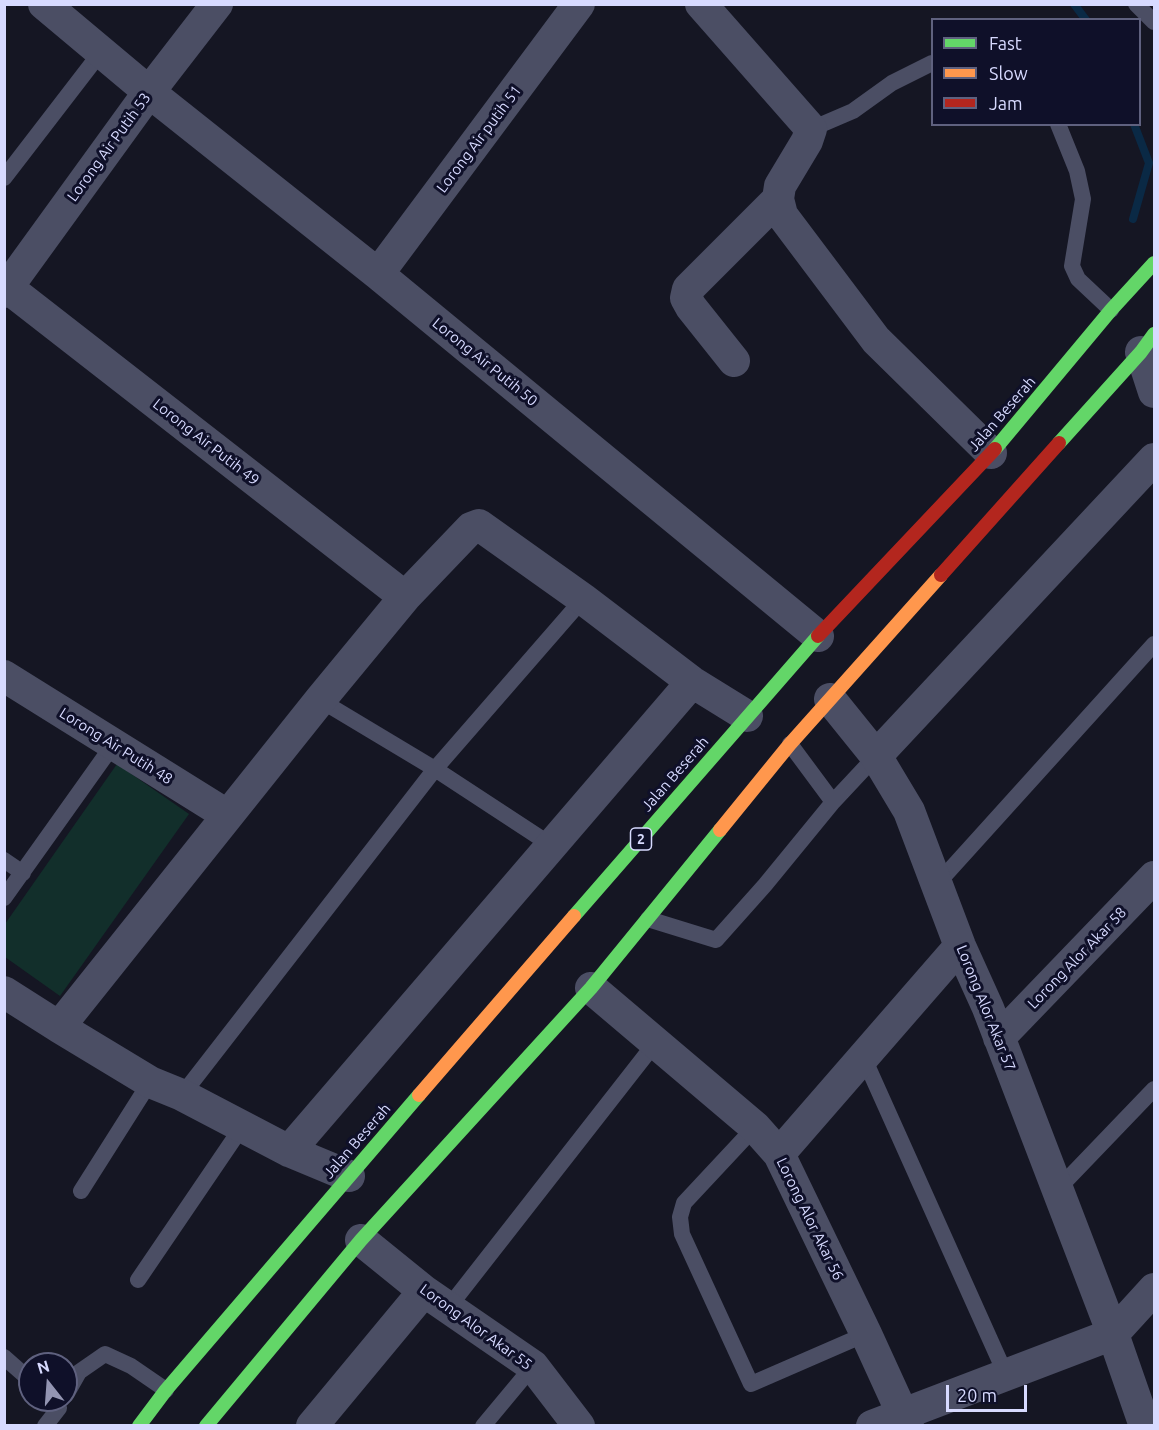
<!DOCTYPE html>
<html>
<head>
<meta charset="utf-8">
<style>
  body { margin:0 }
  #map { position:relative; width:1159px; height:1430px; overflow:hidden; background:#151623; font-family:Ubuntu,sans-serif }
  canvas { display:block }
  .frame { position:absolute; inset:0; border:6px solid #d7daff; pointer-events:none }
  .legend { position:absolute; left:931px; top:18px; width:210px; height:108px; box-sizing:border-box; background:#0f1029; border:2px solid #5f617f; margin:0; padding:8px 10px; list-style:none; font-size:18px; color:#d7daff }
  .legend li { display:flex; align-items:center; gap:12px; height:30px }
  .legend b { width:30px; border:2px solid #5f617f }
  .north { position:absolute; left:18px; top:1352px; width:60px; height:60px; box-sizing:border-box; background:#0f1029; border:2px solid #5f617f; border-radius:50%; rotate:343deg; font-size:16px; font-weight:700; line-height:24px; text-align:center; color:#d7daff }
  .north::after { content:''; display:block; margin:auto; width:21px; height:27px; background:#9395b2; clip-path:polygon(50% 0,100% 100%,50% 72%,0 100%) }
  .scale { position:absolute; left:946px; top:1385px; width:81px; height:27px; box-sizing:border-box; border:3px solid #d7daff; border-top:0; padding-left:8px; font-size:18px; line-height:21px; white-space:nowrap; color:#d7daff; -webkit-text-stroke:4px #0f1029; paint-order:stroke }
</style>
</head>
<body>
<div id="map">
<canvas width="1159" height="1430"></canvas>
<div class="frame"></div>
<ul class="legend">
<li><b style="height:8px;background:#63d668"></b>Fast</li>
<li><b style="height:8px;background:#ff974d"></b>Slow</li>
<li><b style="height:8px;background:#b3261e"></b>Jam</li>
</ul>
<div class="north">N</div>
<div class="scale">20 m</div>
</div>
<script>
const g = document.querySelector('canvas').getContext('2d');
g.lineJoin = 'round';
function paint(path, color) {
  g.fillStyle = color;
  g.fill(path, 'evenodd');
}
function shape(rows) {
  const path = new Path2D();
  for (const r of rows) {
    path.moveTo(r[0], r[1]);
    for (let i = 2; i < r.length; i += 2) path.lineTo(r[i], r[i + 1]);
  }
  return path;
}
function stroke(path, color, width, dash) {
  g.strokeStyle = color;
  g.lineWidth = width;
  g.lineCap = dash ? 'butt' : 'round';
  g.setLineDash(dash || []);
  g.stroke(path);
}
function drawText(font, color, halo, rows, align = 'center') {
  g.font = font + ' Ubuntu,sans-serif';
  g.lineWidth = 6;
  g.setLineDash([]);
  g.textBaseline = 'middle';
  g.strokeStyle = halo;
  g.fillStyle = color;
  for (const [text, x, y, turn = 0] of rows) {
    g.save();
    g.translate(x, y);
    g.rotate((+turn || 0) * Math.PI / 180);
    g.textAlign = isNaN(turn) ? turn : align;
    if (halo) g.strokeText(text, 0, 0);
    g.fillText(text, 0, 0);
    g.restore();
  }
}
const green = shape([
  [117,764,189,814,60,996,5,957,5,924]
]);
const stream = shape([
  [1074,4,1086,20],
  [1133,219,1149,163,1134,124]
]);
const lane = shape([
  [1136,4,1154,22],
  [1058,124,1077,171,1083,199,1072,266,1078,279,1111,310],
  [811,129,853,111,892,83,932,63],
  [4,178,101,52],
  [320,700,435,769,551,845],
  [833,802,876,756],
  [4,860,23,873],
  [938,883,1154,644],
  [4,898,113,745],
  [648,919,716,940,765,885,833,802,790,744],
  [863,1056,1006,1375],
  [182,1095,435,769,583,599],
  [755,1127,684,1203,680,1217,682,1234,751,1384,866,1334],
  [1057,1190,1154,1089],
  [81,1191,150,1082],
  [138,1280,242,1127],
  [448,1308,656,1042],
  [4,1357,30,1380],
  [66,1395,79,1372,105,1354,131,1366,166,1390],
  [45,1426,59,1408],
  [483,1426,533,1366]
]);
const street = shape([
  [44,4,149,92,378,274,818,636],
  [701,4,811,129,807,141,780,186,778,199,782,215,876,340,991,453],
  [378,274,579,4],
  [8,288,405,597],
  [4,292,149,92,217,4],
  [1141,352,1154,392],
  [734,361,691,307,686,298,688,289,778,199],
  [4,676,227,815],
  [830,699,876,756,909,811,960,946,988,1008,1113,1334,1145,1426],
  [876,756,1154,459],
  [591,988,755,1127,779,1154,866,1334,908,1426],
  [4,992,59,1027,150,1082,182,1095,289,1151,349,1176],
  [59,1027,320,700,405,597,471,528,479,525,583,599,692,682,747,716],
  [999,1038,1154,877],
  [289,1151,692,682],
  [779,1154,960,946],
  [361,1240,424,1291,533,1366,579,1426],
  [312,1426,424,1291],
  [872,1426,1113,1334,1154,1289]
]);
const fast = shape([
  [1059,443,1141,352,1154,334],
  [995,449,1111,310,1154,263],
  [574,916,818,636],
  [139,1426,166,1390,419,1095],
  [206,1426,361,1240,591,988,720,830]
]);
const slow = shape([
  [720,830,790,744,941,575],
  [419,1095,574,916]
]);
const jam = shape([
  [941,575,1059,443],
  [818,636,995,449]
]);
const shields = [
  [641,839,21]
];
const shieldNames = [
  ["2",641,839]
];
const streetNames = [
  ["Lorong Air putih 51",479,139,-53],
  ["Lorong Air Putih 53",109,147,-54],
  ["Lorong Air Putih 50",485,362,39],
  ["Jalan Beserah",1002,414,-49],
  ["Lorong Air Putih 49",206,442,38],
  ["Lorong Air Putih 48",116,746,32],
  ["Jalan Beserah",675,774,-49],
  ["Lorong Alor Akar 58",1077,958,-46],
  ["Lorong Alor Akar 57",986,1008,68],
  ["Jalan Beserah",357,1141,-49],
  ["Lorong Alor Akar 56",810,1219,64],
  ["Lorong Alor Akar 55",476,1327,36]
];
paint(green, '#122f2b');
stroke(stream, '#0a2945', 8);
stroke(lane, '#4b4e64', 16);
stroke(street, '#4b4e64', 32);
stroke(fast, '#63d668', 14);
stroke(slow, '#ff974d', 14);
stroke(jam, '#b3261e', 14);
for (const [x, y, w] of shields) {
  const box = new Path2D();
  box.roundRect(x - w / 2, y - 11, w, 22, 4.5);
  g.fillStyle = '#0f1029';
  g.fill(box);
  stroke(box, '#d7daff', 1.5);
}
drawText('bold 14px', '#d7daff', null, shieldNames);
drawText('15px', '#d7daff', '#0f1029', streetNames);
</script>
</body>
</html>
